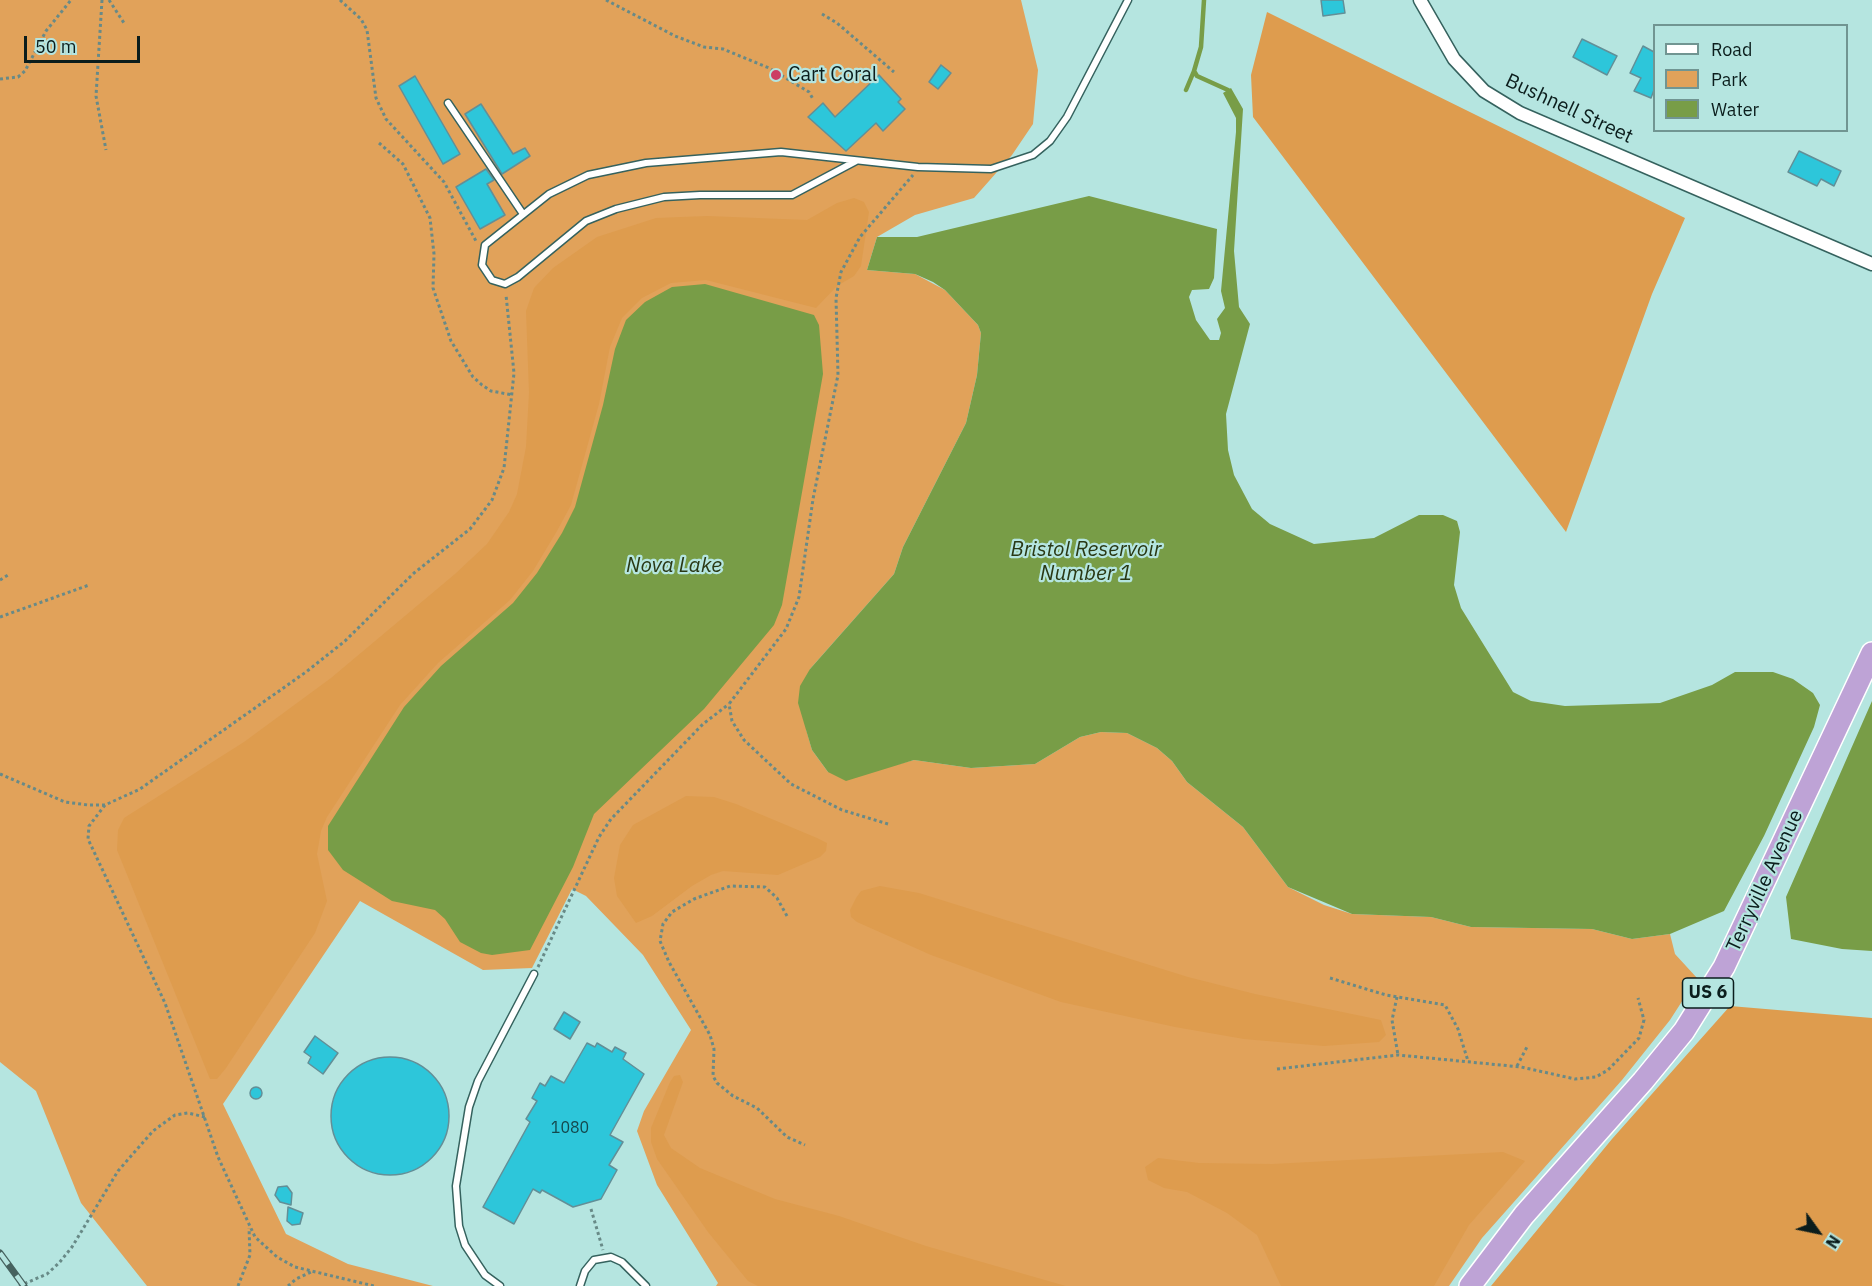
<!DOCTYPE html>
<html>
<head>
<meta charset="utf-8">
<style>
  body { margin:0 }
  #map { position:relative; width:1872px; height:1286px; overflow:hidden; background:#b5e5e0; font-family:"IBM Plex Sans",sans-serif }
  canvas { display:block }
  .legend { position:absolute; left:1653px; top:24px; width:195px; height:108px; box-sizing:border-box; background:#b5e5e0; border:2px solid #719592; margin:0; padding:8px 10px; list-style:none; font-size:18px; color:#0b1d1c }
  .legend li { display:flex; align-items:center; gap:12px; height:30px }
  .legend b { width:30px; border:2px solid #719592 }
  .north { position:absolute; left:1788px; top:1202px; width:60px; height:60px; -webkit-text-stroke:4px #b5e5e0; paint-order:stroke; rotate:123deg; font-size:16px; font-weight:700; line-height:24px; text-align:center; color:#0b1d1c }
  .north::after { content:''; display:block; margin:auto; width:21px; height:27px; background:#0b1d1c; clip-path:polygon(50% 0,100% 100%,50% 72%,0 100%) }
  .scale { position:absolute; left:24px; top:36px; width:116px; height:27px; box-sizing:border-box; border:3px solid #0b1d1c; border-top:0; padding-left:8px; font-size:18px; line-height:21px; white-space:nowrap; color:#0b1d1c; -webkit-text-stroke:4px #b5e5e0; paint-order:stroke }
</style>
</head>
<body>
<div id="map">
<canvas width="1872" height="1286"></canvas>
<ul class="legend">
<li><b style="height:8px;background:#fff"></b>Road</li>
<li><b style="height:16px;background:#e1a25a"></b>Park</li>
<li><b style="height:16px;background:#789d47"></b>Water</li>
</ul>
<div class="north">N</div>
<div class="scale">50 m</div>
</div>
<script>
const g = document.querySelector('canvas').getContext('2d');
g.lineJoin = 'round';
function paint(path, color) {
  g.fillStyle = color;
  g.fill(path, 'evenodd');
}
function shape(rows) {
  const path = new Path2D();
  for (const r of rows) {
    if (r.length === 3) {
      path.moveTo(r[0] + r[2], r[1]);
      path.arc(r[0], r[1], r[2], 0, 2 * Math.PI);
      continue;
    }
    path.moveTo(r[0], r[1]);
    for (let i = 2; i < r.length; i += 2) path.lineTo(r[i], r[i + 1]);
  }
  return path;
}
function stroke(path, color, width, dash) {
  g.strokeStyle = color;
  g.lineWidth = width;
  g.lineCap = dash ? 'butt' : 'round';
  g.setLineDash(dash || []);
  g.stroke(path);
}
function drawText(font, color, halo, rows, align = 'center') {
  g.font = font + ' "IBM Plex Sans",sans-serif';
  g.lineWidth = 4.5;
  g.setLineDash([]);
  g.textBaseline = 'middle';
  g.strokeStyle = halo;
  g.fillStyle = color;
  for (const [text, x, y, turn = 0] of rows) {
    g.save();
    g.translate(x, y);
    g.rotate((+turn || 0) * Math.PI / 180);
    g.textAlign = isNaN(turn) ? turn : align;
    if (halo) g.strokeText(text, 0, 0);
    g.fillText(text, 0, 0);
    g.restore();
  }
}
const green = shape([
  [0,0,1021,0,1038,70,1033,124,1012,155,974,198,915,215,877,237,867,270,915,274,945,290,978,325,981,333,977,375,966,423,903,547,894,574,810,669,806,729,812,750,828,772,884,768,914,760,971,768,1035,764,1080,737,1101,732,1127,733,1157,748,1172,761,1187,782,1243,827,1288,887,1324,905,1352,914,1431,917,1471,927,1592,929,1632,939,1670,934,1675,954,1697,978,1670,1020,1622,1080,1482,1238,1449,1286,716,1286,718,1283,657,1185,637,1131,644,1111,691,1030,643,955,586,896,572,889,532,968,483,970,360,901,223,1104,286,1234,348,1264,433,1286,147,1286,81,1203,36,1091,0,1062]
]);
const forest = shape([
  [1267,12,1685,218,1652,294,1566,532,1253,117,1251,75],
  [854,198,864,202,869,212,861,266,854,276,837,286,816,308,706,280,671,283,642,298,622,318,610,347,599,404,571,505,557,531,533,571,510,600,438,663,400,705,327,817,321,831,317,854,327,901,315,933,226,1068,217,1079,210,1079,117,850,118,830,124,818,244,742,331,678,455,574,487,544,509,512,517,494,526,447,529,393,526,311,534,288,553,268,597,237,656,218,707,216,807,220,837,203],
  [686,796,714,797,736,804,817,838,827,843,826,851,820,857,778,875,723,871,711,875,692,886,652,916,636,923,617,896,614,878,620,845,633,825],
  [880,886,919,893,1188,977,1255,994,1381,1020,1386,1035,1379,1042,1324,1046,1244,1039,1175,1027,1061,1002,931,955,857,922,851,917,850,910,856,898,861,891],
  [1730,1006,1872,1018,1872,1286,1491,1286,1612,1139],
  [680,1075,683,1082,664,1135,671,1148,700,1168,775,1199,839,1216,926,1246,1066,1286,758,1286,748,1281,708,1232,657,1159,651,1142,651,1128,670,1082,674,1076],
  [1503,1152,1525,1161,1469,1225,1434,1286,1281,1286,1257,1235,1227,1213,1187,1192,1164,1188,1148,1180,1145,1167,1158,1158,1199,1163,1272,1164]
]);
const water = shape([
  [1231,88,1243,109,1234,251,1239,307,1250,324,1226,414,1228,450,1234,475,1252,509,1270,524,1314,544,1374,538,1419,515,1443,515,1457,521,1460,532,1454,585,1461,608,1513,692,1531,701,1565,706,1660,703,1712,685,1735,672,1773,672,1793,679,1813,693,1820,705,1814,727,1764,836,1724,911,1670,934,1632,939,1592,929,1471,927,1431,917,1352,914,1288,887,1243,827,1187,782,1172,761,1157,748,1127,733,1101,732,1080,737,1035,764,971,768,914,760,846,781,828,772,812,750,798,703,800,686,810,669,894,574,903,547,966,423,977,375,981,333,978,325,945,290,933,282,915,274,867,270,877,237,917,237,1089,196,1217,229,1214,278,1209,289,1192,290,1189,297,1196,320,1210,340,1219,340,1221,333,1217,319,1225,308,1221,291,1236,132,1236,118,1223,93],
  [705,284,814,315,819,325,823,374,782,605,774,625,704,709,594,814,573,867,530,950,492,955,481,953,460,942,445,919,435,910,392,901,343,870,328,850,328,826,404,707,441,666,513,603,537,573,562,533,575,507,603,405,615,349,626,320,645,302,672,287],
  [1872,701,1872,951,1842,949,1791,939,1786,897]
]);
const stream = shape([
  [1204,0,1201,47,1194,71,1197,76,1228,90],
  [1186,90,1194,71]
]);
const building = shape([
  [1321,0,1343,0,1345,13,1323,16,1321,0],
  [1582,39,1617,56,1607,75,1573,57,1582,39],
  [1643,46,1654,52,1654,90,1651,98,1634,91,1641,78,1630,73,1643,46],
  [941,65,951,73,938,89,929,82,941,65],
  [879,75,901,99,898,102,905,109,883,131,876,123,846,151,808,117,823,103,835,117,879,75],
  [415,76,460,154,443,164,399,86,415,76],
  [481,104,513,154,525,148,530,156,502,174,465,114,481,104],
  [1799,151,1841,171,1834,186,1821,179,1817,186,1788,172,1799,151],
  [486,169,494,180,487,184,505,215,480,229,456,187,486,169],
  [564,1012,580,1022,570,1039,554,1029,564,1012],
  [315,1036,338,1053,323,1074,308,1063,311,1057,304,1052,315,1036],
  [587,1043,595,1047,597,1043,612,1052,615,1047,626,1053,623,1059,644,1074,610,1135,623,1142,609,1165,617,1170,601,1199,573,1207,542,1190,540,1193,533,1189,514,1224,483,1207,530,1122,526,1119,537,1101,532,1098,540,1083,545,1086,551,1076,564,1083,587,1043],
  [390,1116,59],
  [256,1093,6],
  [287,1186,292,1193,291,1205,280,1202,275,1195,278,1187,287,1186],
  [288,1207,303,1213,300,1224,292,1225,287,1221,288,1207]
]);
const path = shape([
  [102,0,96,96,106,150],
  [109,0,124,23],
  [340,0,361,19,367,30,376,98,386,119,444,182,476,241],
  [606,0,675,36,704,47,723,49,769,68,809,92,813,99],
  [822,14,837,23,894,72],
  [0,79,18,77,25,71,46,31,71,0],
  [379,143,403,164,430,218,434,254,433,288,451,341,473,377,482,385,491,391,513,395],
  [0,580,8,575],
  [0,617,89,585],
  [0,774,65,802,88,805,105,805,140,789,306,672,345,641,414,573,470,529,492,500,504,468,514,373,506,295],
  [105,805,89,826,88,839,165,1003,218,1157,255,1237,277,1257,295,1267,374,1286],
  [888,824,842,810,791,784,744,740,732,721,729,704,786,629,799,597,813,499,838,375,836,298,841,272,860,237,913,175],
  [787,916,777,898,765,887,730,886,694,899,672,912,663,924,660,941,669,962,710,1035,714,1049,713,1076,717,1083,733,1096,757,1108,787,1137,805,1145],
  [538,967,599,837,611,819,703,724,729,704],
  [1330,978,1386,995,1445,1005,1458,1029,1468,1061],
  [1397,997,1392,1020,1398,1055],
  [1517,1066,1528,1045],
  [1277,1069,1398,1055,1521,1067,1575,1079,1596,1077,1608,1070,1639,1038,1644,1020,1638,998],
  [591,1209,603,1250],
  [19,1286,47,1274,59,1263,72,1247,118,1171,153,1131,175,1115,188,1113,205,1117],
  [238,1286,250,1255,249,1228],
  [288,1286,296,1279,311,1272]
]);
const service = shape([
  [448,103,523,214],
  [856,161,792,195,700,195,664,197,616,209,586,221,518,277,505,284,492,280,482,265,485,245,549,194,588,175,646,163,781,152,918,167,991,169,1033,155,1050,141,1067,117,1128,0],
  [500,1286,485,1275,465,1245,459,1226,456,1186,469,1107,478,1081,534,974],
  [580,1286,585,1271,594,1260,611,1257,622,1262,646,1286]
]);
const minor = shape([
  [1420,0,1454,59,1484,91,1520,113,1872,264]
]);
const trunk = shape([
  [1470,1286,1524,1215,1643,1081,1684,1031,1724,967,1872,653]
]);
const rail = shape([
  [0,1253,24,1286]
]);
const markers = [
  [776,75,6,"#cc3d64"]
];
const numberNames = [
  ["1080",570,1128]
];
const shields = [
  [1708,993,51]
];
const shieldNames = [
  ["US 6",1708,993]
];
const poiNames = [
  ["Cart Coral",788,75]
];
const streetNames = [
  ["Bushnell Street",1569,109,25],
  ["Terryville Avenue",1765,881,-65]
];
const waterNames = [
  ["Bristol Reservoir",1086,550],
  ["Number 1",1086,574],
  ["Nova Lake",674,566]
];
paint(green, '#e1a25a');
paint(forest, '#de9c4e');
paint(water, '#789d47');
stroke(stream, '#789d47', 4.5);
paint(building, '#2dc6da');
stroke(building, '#628f97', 1.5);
stroke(service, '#35625e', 9);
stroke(minor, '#35625e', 15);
stroke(trunk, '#fff', 24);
stroke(path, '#688a87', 3, [3, 3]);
stroke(service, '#fff', 6);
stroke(minor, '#fff', 12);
stroke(trunk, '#bea3d6', 21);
stroke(rail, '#46625f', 7);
stroke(rail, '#b5e5e0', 4.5, [14]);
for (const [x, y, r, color] of markers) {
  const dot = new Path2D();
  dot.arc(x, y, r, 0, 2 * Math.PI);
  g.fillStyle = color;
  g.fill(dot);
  stroke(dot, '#b5e5e0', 2);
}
drawText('16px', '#14474c', null, numberNames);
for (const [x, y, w] of shields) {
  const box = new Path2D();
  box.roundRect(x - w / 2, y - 15, w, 30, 4.5);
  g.fillStyle = '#b5e5e0';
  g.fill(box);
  stroke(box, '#0b1d1c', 1.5);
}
drawText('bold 18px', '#0b1d1c', null, shieldNames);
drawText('20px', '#0b1d1c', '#b5e5e0', poiNames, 'left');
drawText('20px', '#0b1d1c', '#b5e5e0', streetNames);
drawText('italic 21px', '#293814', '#b5e5e0', waterNames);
</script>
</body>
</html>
